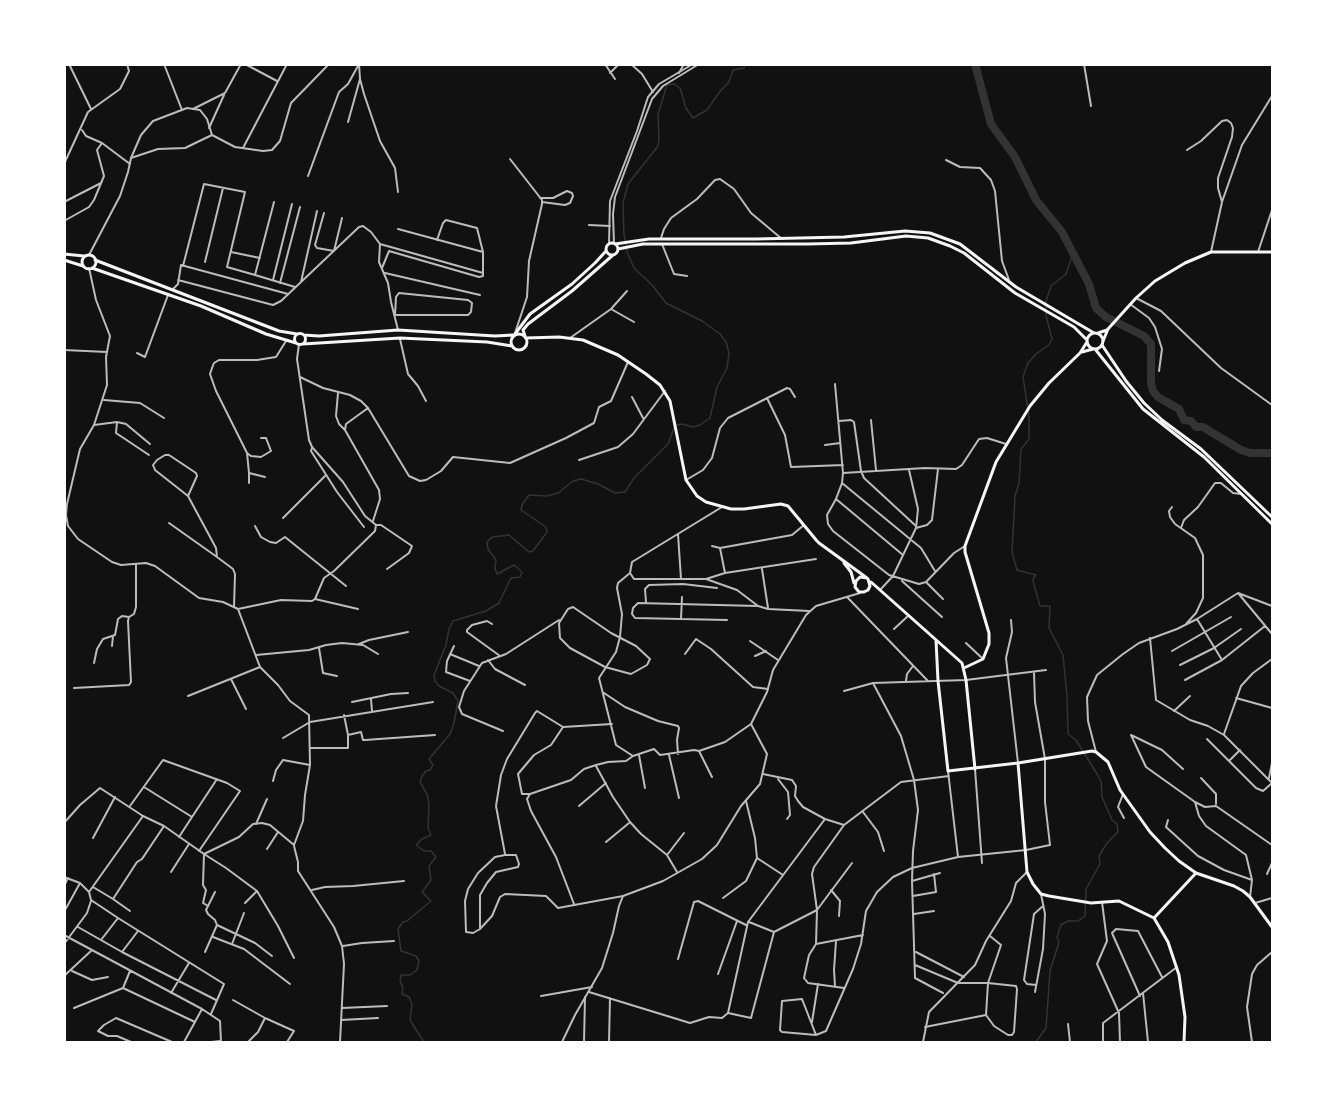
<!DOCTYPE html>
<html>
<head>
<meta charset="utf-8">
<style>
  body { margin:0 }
  #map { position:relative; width:1337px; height:1107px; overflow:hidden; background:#111; font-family:"PT Sans",sans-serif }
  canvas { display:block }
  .frame { position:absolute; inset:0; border:66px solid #fff; pointer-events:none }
</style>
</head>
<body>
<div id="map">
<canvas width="1337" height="1107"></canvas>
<div class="frame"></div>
</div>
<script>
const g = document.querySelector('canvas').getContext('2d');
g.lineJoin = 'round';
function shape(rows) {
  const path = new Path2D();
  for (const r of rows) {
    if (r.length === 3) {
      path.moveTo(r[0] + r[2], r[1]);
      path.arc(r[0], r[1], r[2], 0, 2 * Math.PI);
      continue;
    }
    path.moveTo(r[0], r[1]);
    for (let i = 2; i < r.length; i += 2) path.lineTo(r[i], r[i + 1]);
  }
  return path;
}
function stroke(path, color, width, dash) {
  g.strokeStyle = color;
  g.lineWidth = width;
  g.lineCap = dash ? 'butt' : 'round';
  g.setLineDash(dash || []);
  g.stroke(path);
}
const stream = shape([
  [677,425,683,424,693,427,700,425,710,418,717,387,727,368,729,353,726,342,720,334,702,321,666,303,653,286,634,268,627,252,624,235,623,203,628,184,658,146,659,139,658,114,667,85,674,84,680,88,686,108,693,118,707,110,721,90,729,82,733,70,744,68,745,64],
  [424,1042,410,1020,412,1004,409,997,402,994,403,987,400,982,401,975,410,975,417,970,419,961,416,956,401,951,398,929,403,922,407,921,431,901,422,892,431,880,429,866,436,857,431,851,424,851,416,845,422,839,431,835,428,828,429,804,427,794,420,782,422,776,426,771,430,770,433,765,429,759,450,734,454,723,458,701,453,693,439,686,435,681,434,675,446,645,449,629,453,621,486,611,499,603,511,578,520,577,522,572,514,565,497,574,495,568,496,560,488,549,487,542,492,537,509,535,529,552,533,551,547,532,546,527,521,510,522,505,529,495,547,496,558,493,573,481,581,479,598,484,615,493,625,492,634,478,668,444,674,428],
  [1036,1042,1046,1028,1050,971,1059,942,1057,937,1061,925,1068,921,1078,921,1085,916,1086,889,1100,864,1099,856,1107,843,1118,832,1117,824,1112,820,1102,797,1101,781,1097,774,1076,740,1068,734,1067,696,1063,655,1049,628,1050,606,1040,606,1034,585,1033,579,1036,575,1017,570,1012,552,1015,496,1019,483,1021,449,1029,439,1029,416,1023,377,1028,363,1036,354,1049,345,1052,339,1046,316,1046,301,1051,286,1066,274,1073,253]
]);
const river = shape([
  [975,64,991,124,1015,157,1036,200,1062,232,1089,284,1096,308,1106,317,1144,336,1151,344,1151,383,1153,391,1158,397,1179,409,1184,420,1191,421,1196,427,1203,427,1241,450,1250,453,1272,453]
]);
const minor = shape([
  [69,64,91,109],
  [164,64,182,110],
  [245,64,277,81],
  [359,64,360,79,364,94,380,141,395,168,398,192],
  [605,64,615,79],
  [631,64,642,74,653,92],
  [1084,64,1091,106],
  [610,73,619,64],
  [679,73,684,64],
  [193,109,225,93,241,64],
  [348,122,360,79],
  [209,128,224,95],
  [82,130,86,136,102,143,130,164],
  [243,148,287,64],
  [1187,150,1201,141,1222,121,1227,120,1231,123,1233,128,1232,137,1218,178,1218,188,1222,202,1211,252],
  [131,158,158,149,185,148,212,135],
  [510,159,542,200,542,204,529,261,527,297,515,333],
  [946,160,960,167,980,168,991,180,995,191,1002,261,1009,280],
  [64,164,88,112,120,89,129,71,127,64],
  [308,176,339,92,348,84,359,64],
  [540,198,553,198,567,191,572,193,573,196,570,203,565,205,542,202],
  [64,202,101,183],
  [274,202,255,275,295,287],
  [1222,202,1242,145,1272,96],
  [324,213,315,245,317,248,334,251,342,218],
  [64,221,89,207,94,200,104,176,97,150,102,143],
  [589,225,610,226],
  [398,229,483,252],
  [661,238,664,229,671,218,697,199,715,180,720,179,734,189,751,213,782,239],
  [380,244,483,273],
  [662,244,674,274,687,276],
  [231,252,260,258],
  [1258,252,1272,210],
  [205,262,223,188],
  [183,266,204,184,245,192,227,267,255,275],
  [382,268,389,251,479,277,483,276,483,252,477,228,446,220,443,223,437,240],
  [385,273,480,295],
  [178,280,273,305,281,301,359,227,363,226,371,232,380,244,379,262,388,283,391,302,398,330],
  [273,280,292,204],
  [301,282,317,211],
  [280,283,300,207],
  [173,289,178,284,181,265,288,294],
  [399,293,468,300,472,303,471,312,468,315,395,315,396,297,399,293],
  [1136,298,1161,311,1221,368,1272,405],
  [1130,304,1149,318,1155,327,1162,349,1159,371],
  [611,309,634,322],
  [570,338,611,309,627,291],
  [400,339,408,374,418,386,426,401],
  [64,350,107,352],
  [137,353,145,357,168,295],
  [300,377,323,388,350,395,361,401,368,408,409,476,420,481,426,480,441,471,453,457,510,463,566,438,594,423,599,407,611,401,628,362],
  [835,384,843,473,842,483,836,499,827,515,828,524,833,531,889,575,919,584,926,582,954,553,965,546],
  [338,393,336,416,339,424,345,430,379,490,380,499,373,521],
  [632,397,643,418],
  [767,398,785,435,791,467,843,465],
  [104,400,140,403,164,418],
  [871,420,876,470],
  [839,421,851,420,854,422,861,471,864,478,916,526],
  [117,422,116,433,149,455],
  [94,425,117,422,126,424,150,444],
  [345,430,346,424,368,408],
  [261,438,266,438,271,451,261,457,251,456,247,453,216,391,210,374,212,368,214,363,219,360,257,360,276,357,286,341],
  [825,445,840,443],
  [312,448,311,451,337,492,364,527],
  [247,453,249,473,265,477],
  [579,460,618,447,633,434,665,391],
  [843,473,925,468,956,469,962,465,979,439,987,438,1006,444],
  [686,480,703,470,712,458,720,428,728,418,787,388,790,389,795,397],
  [249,483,249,473],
  [842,483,921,548,935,571],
  [188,496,197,476,196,473,169,455,165,455,157,460,153,465,155,470,188,496,216,548,217,557,233,569,235,574,234,607],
  [836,499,903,555],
  [722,507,632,562,630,573,634,579,706,579,737,590,758,606,768,609,809,611],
  [1172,507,1169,511,1170,517,1175,524,1195,538,1203,555,1203,598,1196,613,1186,624],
  [283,518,325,476],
  [169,523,217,557],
  [376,525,381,525,412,546,409,553,387,569],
  [804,525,792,535,720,548,725,573,816,559],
  [255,526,261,537,270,542,276,543,285,537,346,586],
  [916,528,927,525,932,520,938,469],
  [1181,528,1184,520,1198,507,1215,483,1221,483,1233,493,1241,494],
  [678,534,681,579],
  [712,546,720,548],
  [762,569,768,608],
  [630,573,618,583,617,588,622,614,620,637,616,652,599,678,616,745,633,756],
  [706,579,725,573],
  [902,581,942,617],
  [926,582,943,599],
  [880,590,893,576,916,528,918,509,909,470],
  [1238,593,1272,634],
  [847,597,928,681],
  [315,599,358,609],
  [646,602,645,589,649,585,683,584,717,588],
  [573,607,611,633,636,646,650,659,647,665,631,674,605,667,570,648,560,638,559,623,568,609,573,607],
  [681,619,682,597],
  [1197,619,1222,660],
  [727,620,635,618,632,614,633,608,638,603,758,606],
  [1011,620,1012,632,1006,658,1018,763],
  [492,624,487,621,472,625,467,630,467,632,500,656],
  [894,629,908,616],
  [1150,638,1156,700,1190,720,1208,726,1224,735,1272,783],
  [750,641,778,660],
  [966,643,983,659],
  [359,644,369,640,408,632],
  [112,646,113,636],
  [454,646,447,661,446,672,470,681],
  [319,648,323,673,337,676],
  [1172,651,1231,617],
  [450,654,479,666],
  [685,654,696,639,711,649,753,687,768,689],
  [256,655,309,650,326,645,342,643,363,645,378,654],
  [755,656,766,651],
  [488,660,495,669,525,685],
  [94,663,97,649,103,639,115,635,118,619,122,616,129,617],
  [1180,665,1214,648,1241,629],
  [231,679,246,709],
  [1185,680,1222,660,1265,626],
  [906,681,907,674,913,666],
  [74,688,129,685,131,682,128,621,129,617,134,614,136,607,136,564],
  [844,691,873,683],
  [604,693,625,707,658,721,678,726,679,728,677,740,678,754],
  [188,696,260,667],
  [1236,698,1272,708],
  [371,699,372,711],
  [352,702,391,694,408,693],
  [1174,711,1190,696],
  [344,715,348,735,361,732,363,740,365,740,435,735],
  [503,731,462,714,459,707,464,691,482,663,506,654,559,620],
  [1224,734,1241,686,1253,673,1272,659],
  [283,738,310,722,433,702],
  [1207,739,1256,788,1263,791,1272,783],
  [310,748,348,748,348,735],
  [699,751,712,777],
  [1096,752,1088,721,1087,697,1097,675,1123,654,1139,643,1177,629,1197,619,1238,593,1272,606],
  [639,755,645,788],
  [669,755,679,798],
  [1230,760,1240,750],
  [596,766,613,797,630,822,641,834,667,855,677,872],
  [975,769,982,863],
  [1183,769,1162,750,1131,735,1146,767,1195,802,1205,807,1216,806,1272,845],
  [948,771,958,857],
  [763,774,792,780,796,786,795,796,798,801,803,807,825,819],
  [1201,778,1216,794,1216,804],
  [1269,778,1272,763],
  [778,779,788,792,790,815,787,819],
  [273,781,276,770,283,760,310,765],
  [144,787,192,817,179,837],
  [530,794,522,794,518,774,534,755,551,745,563,727],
  [1123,794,1118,807,1124,818],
  [746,801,755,838,757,858,783,875],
  [1195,802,1199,816,1206,826,1246,855,1252,880,1250,897],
  [130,806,163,760,227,783,240,791,199,851],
  [579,806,606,783],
  [863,812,878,832,884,851],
  [192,817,217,779],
  [1168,820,1166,827,1198,856,1224,870,1252,880],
  [256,824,267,799],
  [844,825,901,782,949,776],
  [93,838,115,797],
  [606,842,629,823],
  [294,846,298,862,298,871,334,927,342,946,344,964,340,1042],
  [267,849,278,832],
  [505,854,496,806,501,775,507,759,535,713,537,711,563,727,612,724],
  [667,855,684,833],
  [171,872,189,844],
  [1267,874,1272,863],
  [64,877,80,883,89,892,91,900,118,918,224,984,211,1014],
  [912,881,940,873],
  [64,886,68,878],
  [93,887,113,899,137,862,142,859,164,826],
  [312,890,325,887,353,886,404,881],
  [831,890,840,901,839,916],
  [89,892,143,816],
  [913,896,936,892,934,874],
  [723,898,746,881,757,858],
  [113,899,130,911],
  [1102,902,1107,941,1097,964,1119,1013,1120,1042],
  [245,903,257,891],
  [1255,903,1272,898],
  [574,904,556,857,531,811,527,799,530,794,571,780,584,769,596,765,608,762,626,761,633,756,654,749,660,755,694,750,699,751,725,742,751,724],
  [208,906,215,892],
  [64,912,80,883],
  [914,914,934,911],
  [749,922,774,932],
  [217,925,255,943,272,956],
  [78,927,122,952,216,1000],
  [480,929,480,895,487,883,496,872,518,867,519,864,516,855,505,855,495,857,478,873,468,889,465,901,466,932,473,933,480,929,492,916,500,897,505,894,546,896,558,908,623,896],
  [64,935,202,1009,184,1042],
  [213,937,244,949,290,984],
  [101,940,118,918],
  [64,944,87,913,91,901],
  [232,944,244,913],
  [816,944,863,935],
  [343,946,362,943,394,941],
  [122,952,138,931],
  [205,952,217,925,215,920,208,914,206,910,208,906,203,903,206,890,203,885,204,854,226,868,257,891,278,926,294,958],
  [916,952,964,977],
  [678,959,694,902,698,901,746,925],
  [915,965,958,983,988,983,1016,986,1017,989,1014,1032,1012,1035,1008,1035,994,1026,986,1015,925,1027],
  [72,971,92,980,108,977],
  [718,974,737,921],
  [64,976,92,950],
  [1036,985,1027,984,1024,980,1034,914,1043,906],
  [835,986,834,970,836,941],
  [123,988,130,971],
  [844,988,808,983,804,978,809,955,816,944,817,910,852,863],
  [589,992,690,1023,709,1017,722,1018,728,1013,751,1018,774,932,817,910,812,874,814,867,844,825,825,819,748,922,728,1013],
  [1035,992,1043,949,1045,914,1041,894],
  [171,993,189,963],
  [943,993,915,978,912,881,913,851,918,810,914,780,901,736,873,683,966,680,1046,670],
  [1143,993,1148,1042],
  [541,996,592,987],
  [1140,996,1112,933,1116,929,1138,931,1162,977],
  [233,1000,265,1018,294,1031,287,1042],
  [74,1008,123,988,195,1022],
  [342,1008,387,1006],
  [202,1009,220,1021,221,1042],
  [986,1015,988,983,1001,945,990,936],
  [341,1020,378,1018],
  [812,1022,818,984],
  [1068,1024,1070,1042],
  [816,1035,782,1032,780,1030,782,1001,802,999,816,1035,826,1031,853,969,861,944,866,911,877,892,893,877,912,868,958,857,1026,850,1050,845,1045,802,1045,759,1035,702,1034,673],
  [131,1042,117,1036,108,1036,98,1031,104,1025,116,1018,172,1042],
  [211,1042,220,1041],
  [248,1042,258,1032,265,1018],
  [584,1042,585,997],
  [609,1042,610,998],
  [1103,1042,1103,1023,1177,967],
  [1252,1042,1247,1007,1252,974,1257,965,1272,952]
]);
const tertiary = shape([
  [609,244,610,201,637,131,648,97,659,84,693,64],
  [614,244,613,214,615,197,652,99,663,86,699,64],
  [89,255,120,196,128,172,131,158,141,135,153,121,187,108,200,110,207,119,212,135,235,147,263,151,272,150,280,141,291,103,329,64],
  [238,609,281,600,312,601,315,599,324,578,334,571,375,531,376,525,365,516,343,482,312,447,309,440,297,359,299,344],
  [64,823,80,805,100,788,143,816,164,826,204,854,239,837,253,824,262,823,270,825,294,845,303,821,305,795,310,765,309,715,290,701,278,685,260,667,238,609,223,602,199,598,155,566,146,563,121,565,112,562,78,539,68,526,66,515,67,504,80,449,94,425,107,385,106,357,110,336,96,300,89,268],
  [562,1042,575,1015,602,968,613,933,619,906,623,896,663,881,702,859,717,845,741,806,760,784,767,754,751,724,767,692,773,670,806,615,816,606,860,593],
  [923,1042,929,1012,975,965,986,941,1011,901,1016,883,1027,872]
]);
const secondary = shape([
  [1098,333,1107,330],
  [1103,341,1108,329,1136,298,1155,281,1185,263,1211,252,1272,252],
  [1082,352,1093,349],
  [964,668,983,659,989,644,989,633,965,552,965,546,996,462,1030,406,1049,383,1080,353,1087,342],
  [1018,763,1027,872,1033,884,1041,894,1049,896,1091,903,1119,901,1154,918,1168,942,1179,975,1185,1017,1184,1042],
  [1154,918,1196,873]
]);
const primary = shape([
  [526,338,559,337,583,340,618,355,646,374,660,385,670,401,686,480,697,496,706,502,731,509,744,509,781,504,788,506,817,541,819,543,841,559,867,578,868,579,870,586,868,590,864,592,859,592,855,587,856,581,860,577,867,578],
  [844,563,851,572,854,583],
  [871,582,962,663,966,680,975,769],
  [936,640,938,681,948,771,1018,763,1092,751,1096,752,1108,762,1120,790,1150,832,1165,848,1179,861,1196,873,1234,886,1243,891,1250,897,1272,927]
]);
const trunk = shape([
  [612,249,6],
  [615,244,649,239,756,239,844,237,905,231,930,233,960,244,1016,287,1094,333],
  [618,249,643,244,808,244,851,243,906,236,928,238,950,246,964,253,1015,293,1074,327,1087,340],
  [64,254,84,256],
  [89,262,7],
  [64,260,83,266],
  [95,260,279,331,297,334],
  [92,268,201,306,266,334,296,343],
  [1095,341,8],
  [300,339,5.5],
  [519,342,8],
  [515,334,530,314,572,284,595,263,606,251],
  [304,335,319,336,398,330,495,336,513,335],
  [525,336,523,330,528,324,572,291,613,255],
  [303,344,400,338,487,342,512,346],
  [1102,345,1126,381,1144,403,1162,420,1201,449,1272,517],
  [1095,349,1143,409,1204,457,1272,524]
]);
stroke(stream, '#333', 1.5);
stroke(river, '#333', 8);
stroke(minor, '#bcbcbc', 2);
stroke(tertiary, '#bcbcbc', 2);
stroke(secondary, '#f5f5f5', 3);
stroke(primary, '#f5f5f5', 3);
stroke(trunk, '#f5f5f5', 3);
</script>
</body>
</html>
